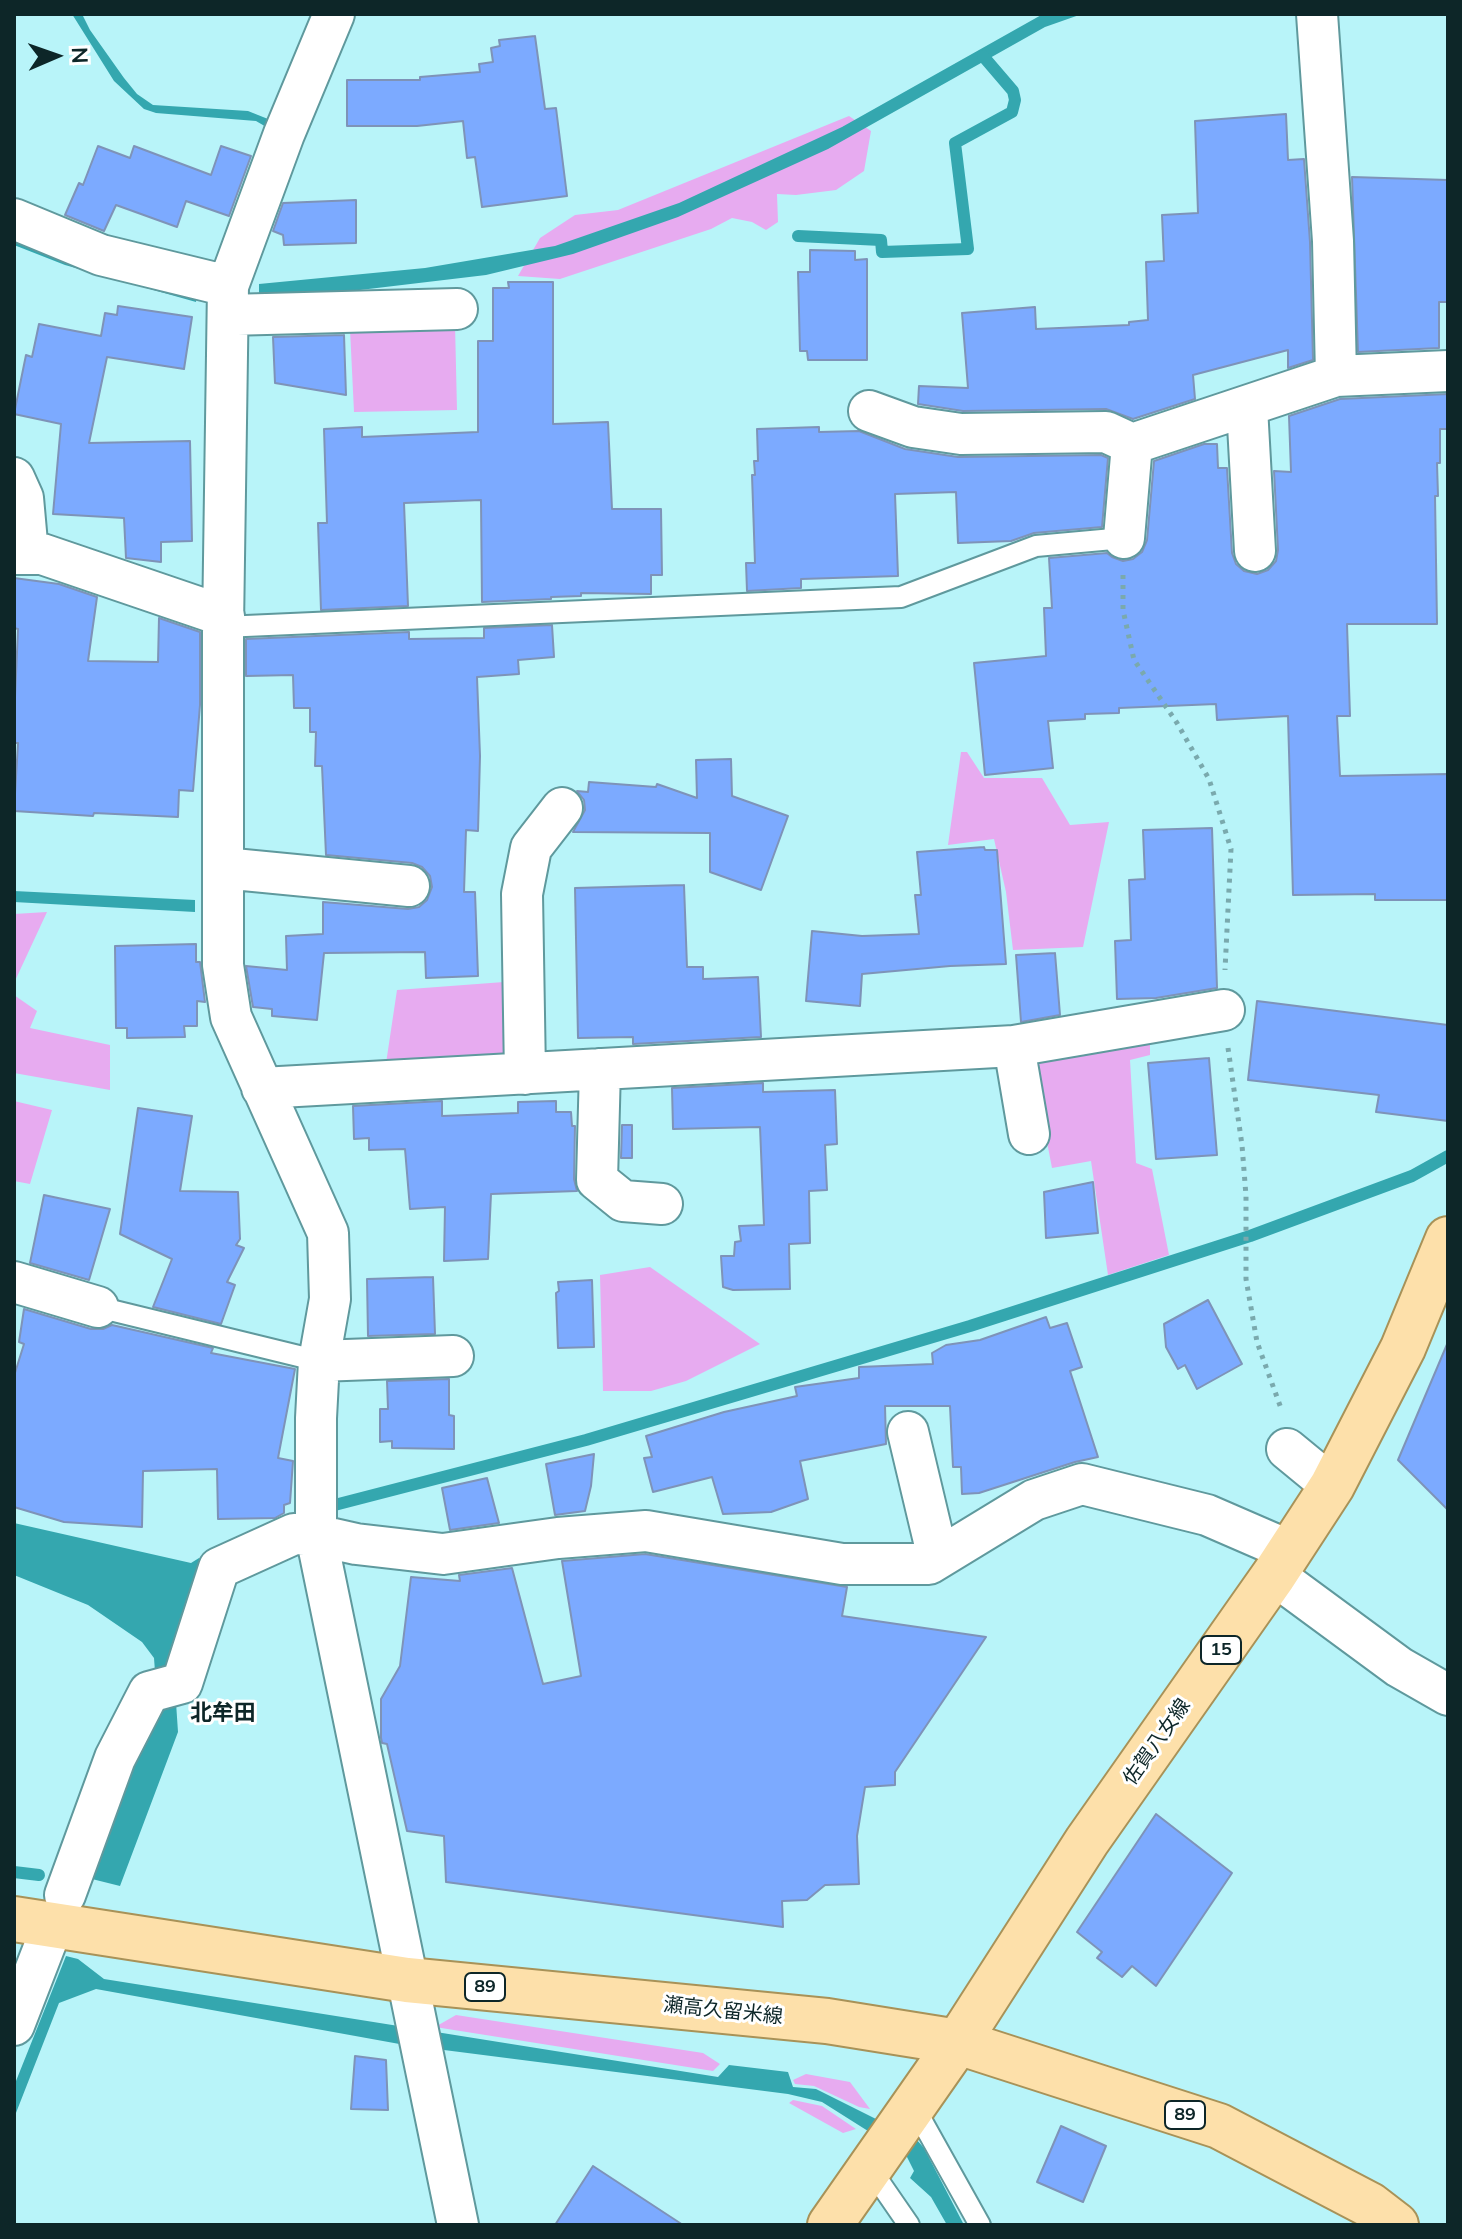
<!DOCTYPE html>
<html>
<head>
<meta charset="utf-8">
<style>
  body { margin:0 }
  #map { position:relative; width:1462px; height:2239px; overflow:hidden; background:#b8f4f9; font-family:Mulish,sans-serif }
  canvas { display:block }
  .frame { position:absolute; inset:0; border:16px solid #0d2628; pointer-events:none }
  .north { position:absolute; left:16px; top:16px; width:80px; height:80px; -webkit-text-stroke:6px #fff; paint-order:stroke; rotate:88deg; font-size:22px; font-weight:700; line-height:32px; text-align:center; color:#0d2628 }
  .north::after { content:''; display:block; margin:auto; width:28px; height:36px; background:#0d2628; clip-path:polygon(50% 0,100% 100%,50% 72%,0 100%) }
</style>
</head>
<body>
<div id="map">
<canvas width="1462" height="2239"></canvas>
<div class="frame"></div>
<div class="north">N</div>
</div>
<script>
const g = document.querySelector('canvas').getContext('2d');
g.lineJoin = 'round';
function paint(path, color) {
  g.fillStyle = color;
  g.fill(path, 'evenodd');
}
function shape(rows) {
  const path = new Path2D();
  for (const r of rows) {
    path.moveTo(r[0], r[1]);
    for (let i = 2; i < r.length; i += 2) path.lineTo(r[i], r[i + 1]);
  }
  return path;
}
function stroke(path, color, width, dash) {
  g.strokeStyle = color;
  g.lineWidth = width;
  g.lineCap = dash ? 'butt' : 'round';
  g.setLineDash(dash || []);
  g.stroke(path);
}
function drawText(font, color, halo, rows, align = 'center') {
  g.font = font + ' Mulish,"Noto Sans JP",sans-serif';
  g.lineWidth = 6;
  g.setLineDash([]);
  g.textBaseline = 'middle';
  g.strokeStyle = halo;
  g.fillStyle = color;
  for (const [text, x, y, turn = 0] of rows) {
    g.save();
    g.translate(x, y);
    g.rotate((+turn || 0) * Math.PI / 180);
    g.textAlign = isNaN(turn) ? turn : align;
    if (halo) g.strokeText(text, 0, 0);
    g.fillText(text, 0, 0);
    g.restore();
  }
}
const green = shape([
  [849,116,871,131,864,171,836,190,796,195,777,194,778,222,766,230,752,222,732,218,711,229,560,279,518,276,540,238,575,215,618,210],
  [455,324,457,410,354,412,350,329],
  [961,752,967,752,984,778,1042,778,1070,825,1109,822,1083,947,1013,950,1006,892,994,839,948,845],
  [47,912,14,983,14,914],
  [504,982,511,1055,385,1070,397,990],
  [14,995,37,1011,30,1028,110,1045,110,1090,14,1073],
  [1150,1040,1150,1055,1130,1060,1136,1163,1152,1169,1169,1255,1108,1275,1091,1161,1052,1168,1031,1059],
  [14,1101,52,1110,30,1184,14,1181],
  [650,1267,760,1344,686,1381,651,1391,603,1391,600,1275],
  [456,2015,703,2053,720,2064,713,2071,435,2027],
  [806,2074,850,2082,870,2109,859,2107,814,2086,795,2084,793,2080],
  [793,2100,822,2106,856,2129,843,2133,789,2103]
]);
const water = shape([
  [72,14,82,14,90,30,124,78,137,94,153,105,248,111,273,121,268,128,256,121,156,113,144,109,114,81],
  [1043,14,1082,14,1045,27,828,149,678,217,573,254,486,275,360,290,259,296,259,284,425,268,555,246,679,203,842,127],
  [14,232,197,291,196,302,65,265,14,245],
  [14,891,195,900,195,912,14,902],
  [14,1523,191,1563,199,1558,209,1563,173,1658,178,1732,120,1886,92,1879,139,1747,156,1685,154,1658,142,1642,88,1605,14,1575],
  [66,1956,78,1959,104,1979,718,2077,729,2065,788,2072,793,2087,816,2089,916,2139,924,2148,964,2225,947,2225,931,2197,910,2178,914,2171,906,2155,822,2102,788,2094,405,2045,96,1989,59,2003,14,2118,14,2086]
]);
const stream = shape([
  [798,236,881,240,882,252,968,249,955,143,1012,112,1015,100,1013,91,983,56],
  [323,1508,586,1440,970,1326,1250,1236,1412,1176,1448,1156],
  [14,1872,39,1875]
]);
const building = shape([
  [535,36,545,109,556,108,567,196,482,207,475,157,467,158,463,121,417,126,347,126,347,80,420,80,420,77,480,72,479,64,493,62,491,48,500,46,499,40,535,36],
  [1286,114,1288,160,1304,159,1310,242,1313,360,1288,368,1288,350,1193,375,1195,399,1133,419,1106,409,963,411,918,404,919,386,968,388,962,313,1035,307,1036,329,1129,325,1129,322,1148,320,1146,262,1164,261,1162,215,1198,213,1195,121,1286,114],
  [98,146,130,158,134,146,211,175,221,146,251,156,229,216,186,201,177,227,116,205,104,231,65,215,79,183,83,185,98,146],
  [1352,177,1448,180,1448,302,1439,302,1439,348,1358,352,1352,177],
  [356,200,356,243,284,245,283,235,273,231,283,203,356,200],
  [810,250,855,251,855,260,867,259,867,360,808,360,807,351,800,351,798,272,810,272,810,250],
  [508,282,553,282,553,424,608,422,612,509,661,509,662,575,651,575,651,594,581,593,581,596,551,597,551,599,482,602,481,500,404,503,408,606,321,610,318,523,327,523,324,429,362,427,362,437,478,432,478,341,493,341,493,288,509,288,508,282],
  [118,306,192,317,184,369,107,357,89,443,190,441,192,541,161,542,161,562,126,558,124,518,53,514,61,424,14,414,26,355,32,357,39,324,101,336,105,313,117,315,118,306],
  [344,335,346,395,275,383,273,337,344,335],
  [1448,394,1448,429,1440,429,1440,463,1437,463,1438,496,1435,496,1437,624,1347,624,1350,716,1337,716,1340,776,1448,774,1448,900,1375,900,1375,894,1293,895,1288,716,1217,720,1216,704,1119,708,1119,713,1085,714,1085,719,1048,721,1053,768,985,775,974,663,1046,656,1044,608,1052,608,1049,558,1107,553,1112,557,1123,561,1133,559,1142,552,1147,540,1154,461,1204,444,1217,444,1218,468,1227,468,1232,553,1236,564,1244,571,1257,574,1268,570,1276,561,1278,550,1274,471,1291,472,1289,416,1340,399,1448,394],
  [819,427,819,432,859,431,905,449,958,457,1101,455,1108,458,1102,527,1034,533,1011,541,958,543,956,492,895,494,898,576,801,579,801,588,747,591,746,563,755,563,752,475,755,475,754,461,758,461,757,429,819,427],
  [14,578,59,584,97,597,88,661,158,662,159,618,200,632,200,705,193,791,179,790,178,817,94,813,93,816,14,811,18,743,14,743,14,720,18,629,14,628,14,578],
  [552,625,554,657,518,660,519,674,477,677,480,756,478,831,466,830,464,892,475,892,478,976,426,978,425,952,324,953,317,1020,272,1016,272,1009,253,1007,246,966,287,970,286,936,323,934,323,902,408,909,419,907,427,900,432,887,430,876,422,867,412,863,326,855,322,766,315,766,316,732,310,732,310,708,294,708,293,675,246,676,246,639,409,632,409,639,484,638,484,628,552,625],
  [731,759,732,796,788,816,761,890,710,872,710,833,573,832,585,810,584,800,577,791,588,792,589,782,656,787,657,784,697,798,696,760,731,759],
  [1212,828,1217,988,1156,998,1117,999,1115,941,1131,940,1129,880,1145,879,1143,830,1212,828],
  [984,847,985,850,997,850,1006,964,950,966,862,974,860,1006,806,1001,812,931,862,936,919,934,915,895,921,895,917,852,984,847],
  [684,885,687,967,703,967,703,979,758,977,761,1037,633,1044,633,1037,578,1038,575,888,684,885],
  [196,944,196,962,200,962,205,1002,197,1001,197,1026,184,1026,185,1037,127,1038,127,1028,116,1028,115,946,196,944],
  [1055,953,1060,1015,1021,1022,1016,955,1055,953],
  [1257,1001,1448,1025,1448,1121,1376,1112,1379,1095,1248,1080,1257,1001],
  [1209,1058,1217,1155,1156,1159,1148,1063,1209,1058],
  [763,1083,763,1092,835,1090,837,1144,825,1145,827,1190,809,1191,810,1243,789,1244,790,1289,733,1290,723,1287,721,1256,734,1256,735,1242,741,1241,739,1226,764,1225,760,1127,673,1129,672,1088,763,1083],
  [442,1101,442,1116,518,1113,518,1102,556,1101,556,1112,571,1112,572,1126,575,1126,574,1179,577,1191,491,1194,488,1259,444,1261,445,1207,410,1209,405,1149,369,1150,369,1138,354,1139,353,1106,442,1101],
  [138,1108,192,1116,180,1191,238,1192,240,1239,236,1245,244,1248,227,1282,235,1285,221,1324,153,1307,172,1259,120,1234,138,1108],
  [622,1125,632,1125,632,1158,621,1158,622,1125],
  [1093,1182,1098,1233,1046,1238,1044,1192,1093,1182],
  [44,1195,110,1209,89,1280,30,1263,44,1195],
  [433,1277,435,1334,368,1336,367,1279,433,1277],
  [592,1280,594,1347,558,1348,556,1293,559,1291,558,1282,592,1280],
  [1208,1300,1242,1364,1197,1389,1185,1365,1178,1369,1166,1347,1164,1324,1208,1300],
  [24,1309,91,1329,103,1329,112,1325,213,1348,211,1353,295,1369,278,1458,293,1461,290,1503,284,1505,284,1513,275,1518,218,1519,217,1469,143,1471,142,1527,64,1522,14,1507,14,1376,24,1344,19,1342,24,1309],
  [1046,1317,1050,1328,1067,1323,1082,1367,1070,1371,1098,1457,1075,1462,979,1493,962,1494,961,1467,953,1467,950,1406,885,1406,886,1444,800,1461,808,1499,771,1512,723,1514,712,1477,653,1492,644,1458,652,1457,646,1436,724,1412,797,1396,795,1387,859,1378,859,1367,933,1364,932,1353,946,1345,980,1340,1046,1317],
  [1448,1342,1448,1510,1398,1460,1448,1342],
  [449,1379,449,1415,454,1416,454,1449,392,1448,392,1441,380,1442,380,1409,388,1409,387,1381,449,1379],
  [594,1454,591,1486,585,1511,555,1515,546,1464,594,1454],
  [487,1478,499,1523,450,1530,442,1488,487,1478],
  [645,1554,847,1587,842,1616,986,1637,895,1772,895,1785,865,1787,857,1836,859,1884,825,1885,807,1900,782,1901,783,1927,446,1882,444,1836,407,1831,387,1744,382,1743,381,1738,381,1699,400,1666,411,1577,460,1581,459,1575,512,1568,543,1684,581,1676,562,1561,645,1554],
  [1156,1814,1232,1873,1156,1986,1132,1966,1122,1977,1097,1958,1102,1952,1077,1932,1156,1814],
  [355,2056,386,2060,388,2110,351,2109,355,2056],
  [1061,2126,1106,2146,1083,2202,1037,2182,1061,2126],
  [593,2166,683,2225,555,2225,593,2166]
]);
const path = shape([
  [1123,575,1123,610,1134,660,1177,723,1209,779,1231,849,1225,970],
  [1228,1048,1242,1145,1246,1196,1246,1279,1257,1342,1282,1411]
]);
const service = shape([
  [223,627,901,597,1036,546,1124,538],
  [98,1307,319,1361],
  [913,2105,980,2225],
  [869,2167,909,2225]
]);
const minor = shape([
  [334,14,284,134,228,286,223,627,223,965,231,1017,328,1233,330,1299,319,1361,316,1418,316,1535,458,2225],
  [1317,14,1333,241,1336,376],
  [14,219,101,255,228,286],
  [228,315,457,309],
  [1247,407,1255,551],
  [869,411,913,427,961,434,1106,432,1132,444],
  [14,478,23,498,28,554],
  [1124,538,1132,444,1336,376,1448,371],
  [14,554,42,554,224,616],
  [223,868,409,886],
  [1014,1046,1029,1134],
  [600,1069,597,1180,623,1201,662,1204],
  [525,1074,522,894,531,848,562,808],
  [262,1088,1014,1046,1224,1010],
  [14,1282,98,1307],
  [319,1361,453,1356],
  [908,1432,938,1558],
  [1287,1449,1332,1486],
  [1274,1575,1399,1667,1448,1695],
  [65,1895,115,1758,149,1692,182,1683,219,1568,294,1534,316,1535,356,1544,443,1554,558,1538,646,1531,842,1564,929,1564,1034,1500,1082,1484,1207,1515,1290,1551],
  [14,2025,52,1927]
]);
const primary = shape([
  [14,1919,407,1980,827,2021,958,2042,1219,2126,1370,2205,1396,2225],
  [830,2225,958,2042,1087,1841,1274,1575,1332,1486,1403,1348,1448,1239]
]);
const shields = [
  [1221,1650,40],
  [485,1987,40],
  [1185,2115,40]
];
const shieldNames = [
  ["15",1221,1650],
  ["89",485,1987],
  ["89",1185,2115]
];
const streetNames = [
  ["佐賀八女線",1157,1742,-55],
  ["瀬高久留米線",723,2011,6]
];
const neighbourhoodNames = [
  ["北牟田",223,1713]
];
paint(green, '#e7abf0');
paint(water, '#34a7af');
stroke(stream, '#34a7af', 12);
paint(building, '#7caaff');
stroke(building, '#7e93b8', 2);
stroke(service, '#5f999d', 24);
stroke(minor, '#5f999d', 44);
stroke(primary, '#a89258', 48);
stroke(path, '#7aa9ad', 5, [4, 6]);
stroke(service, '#fff', 20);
stroke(minor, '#fff', 40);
stroke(primary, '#fde0aa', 44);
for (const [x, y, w] of shields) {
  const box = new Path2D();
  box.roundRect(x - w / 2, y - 14, w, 28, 6);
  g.fillStyle = '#fff';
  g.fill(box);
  stroke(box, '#0d2628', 2);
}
drawText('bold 18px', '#0d2628', null, shieldNames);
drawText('20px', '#0d2628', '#fff', streetNames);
drawText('bold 22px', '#0d2628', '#fff', neighbourhoodNames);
</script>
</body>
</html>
